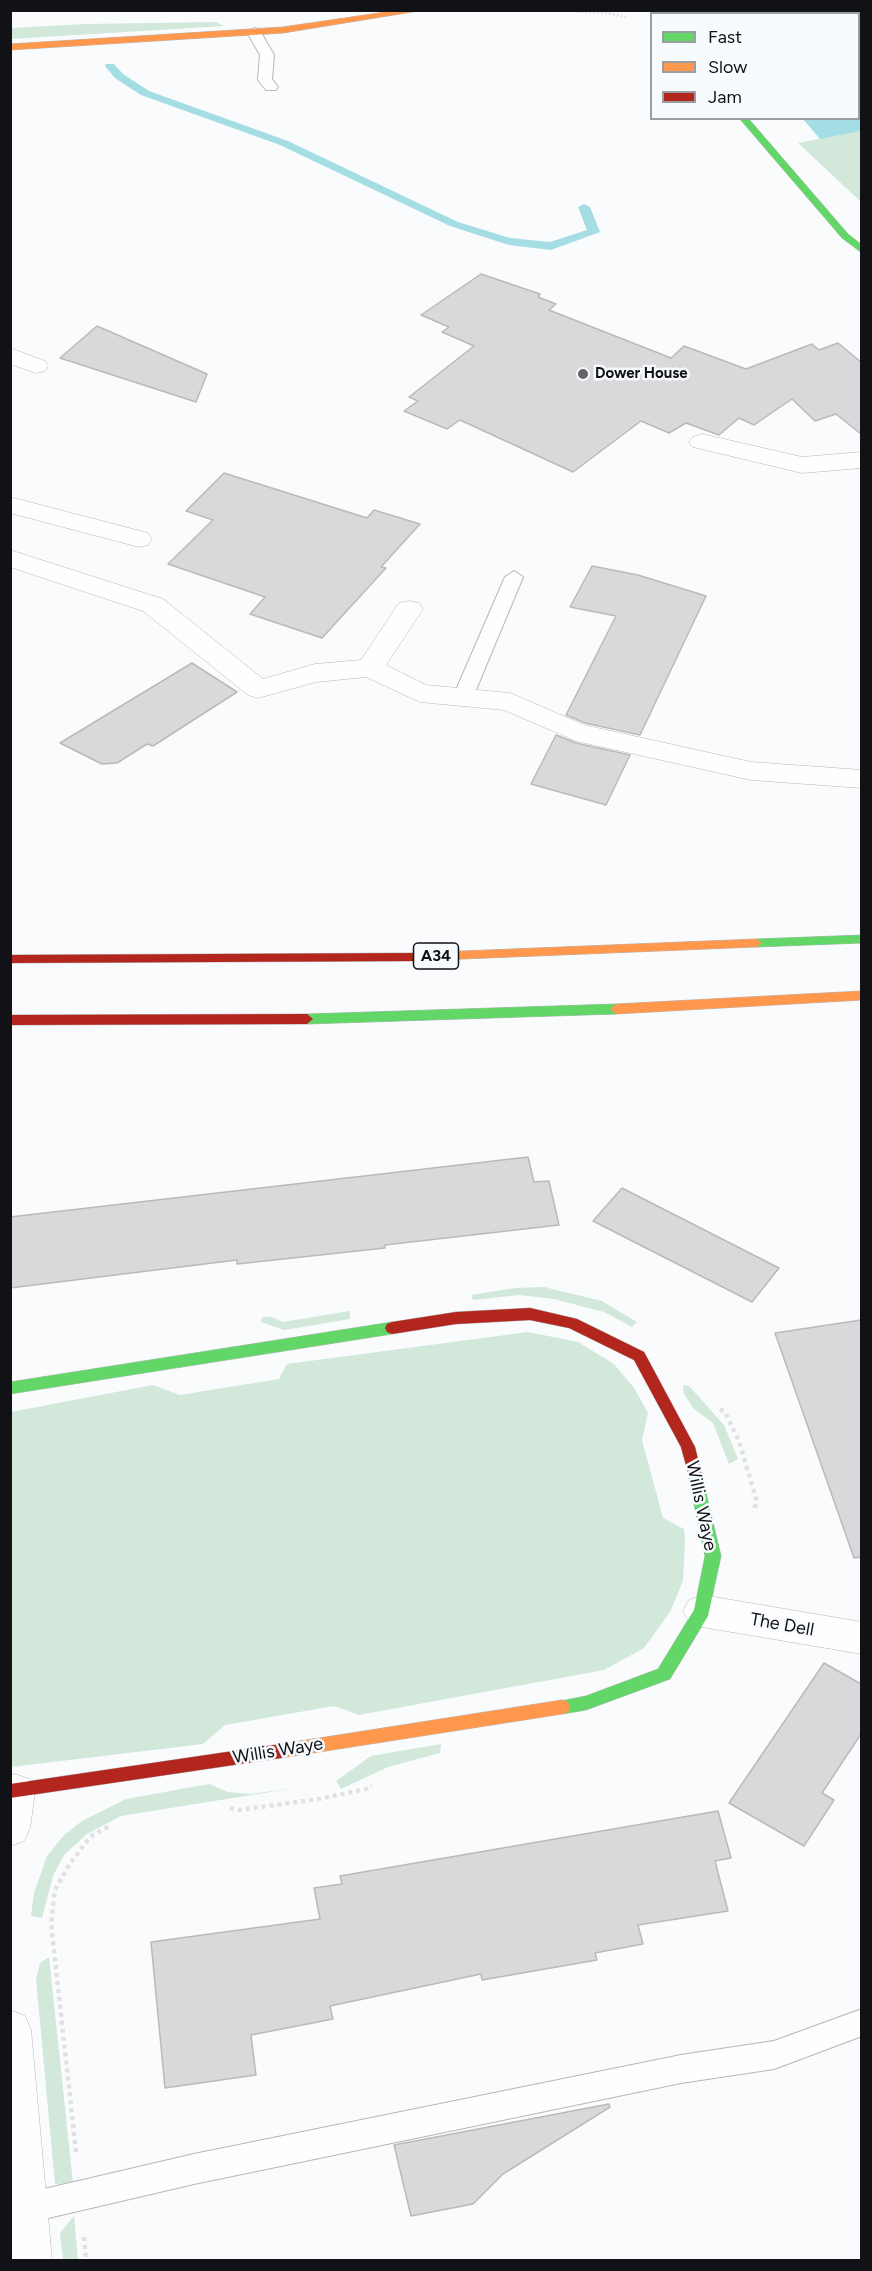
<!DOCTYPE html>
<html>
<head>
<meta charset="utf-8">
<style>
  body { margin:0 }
  #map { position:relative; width:872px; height:2271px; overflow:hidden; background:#f9fbfd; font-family:Figtree,sans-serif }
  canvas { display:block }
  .frame { position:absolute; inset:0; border:12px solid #101215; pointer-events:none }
  .legend { position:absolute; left:650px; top:12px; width:210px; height:108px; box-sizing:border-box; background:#f8fbfe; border:2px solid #9b9ea1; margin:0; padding:8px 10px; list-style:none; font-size:18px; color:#101215 }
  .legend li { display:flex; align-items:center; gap:12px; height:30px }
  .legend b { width:30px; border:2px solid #9b9ea1 }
</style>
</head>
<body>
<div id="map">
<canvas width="872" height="2271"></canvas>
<div class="frame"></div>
<ul class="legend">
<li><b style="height:8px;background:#63d668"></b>Fast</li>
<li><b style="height:8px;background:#ff974d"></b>Slow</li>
<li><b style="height:8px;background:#b3261e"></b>Jam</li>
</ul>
</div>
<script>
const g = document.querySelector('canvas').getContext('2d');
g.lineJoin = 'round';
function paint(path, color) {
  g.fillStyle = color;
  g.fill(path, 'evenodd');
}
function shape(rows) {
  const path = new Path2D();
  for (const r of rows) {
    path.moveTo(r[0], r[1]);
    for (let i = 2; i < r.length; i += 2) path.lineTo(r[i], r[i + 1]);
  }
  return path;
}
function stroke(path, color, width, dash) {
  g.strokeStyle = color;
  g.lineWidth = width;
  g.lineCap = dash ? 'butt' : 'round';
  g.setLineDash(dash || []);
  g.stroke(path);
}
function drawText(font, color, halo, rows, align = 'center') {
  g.font = font + ' Figtree,sans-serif';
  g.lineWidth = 5;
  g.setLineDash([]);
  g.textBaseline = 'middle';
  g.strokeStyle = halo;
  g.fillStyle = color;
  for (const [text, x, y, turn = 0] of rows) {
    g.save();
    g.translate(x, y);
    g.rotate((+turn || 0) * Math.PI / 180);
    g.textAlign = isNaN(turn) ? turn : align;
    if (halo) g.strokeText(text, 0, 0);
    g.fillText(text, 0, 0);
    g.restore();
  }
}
const green = shape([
  [216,22,224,26,11,39,11,28,87,24],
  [861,131,862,131,861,202,798,143],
  [544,1287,602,1301,637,1322,632,1327,604,1312,554,1299,519,1295,473,1300,471,1295,515,1288],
  [350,1311,350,1319,284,1330,261,1322,262,1317,271,1317,283,1322],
  [528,1332,578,1342,614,1364,634,1388,648,1413,642,1440,663,1518,684,1529,685,1541,683,1581,670,1612,644,1648,604,1670,359,1715,334,1706,225,1725,203,1744,11,1767,11,1412,153,1385,180,1395,279,1379,287,1364],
  [683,1385,689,1386,724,1425,738,1459,729,1464,713,1423,694,1409,684,1394],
  [441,1744,440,1753,388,1767,341,1789,336,1781,371,1756],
  [209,1784,228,1792,250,1794,295,1788,121,1816,87,1834,64,1855,53,1876,42,1918,31,1916,34,1893,47,1856,64,1835,82,1821,126,1799],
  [49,1957,73,2183,55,2184,36,1979,40,1963],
  [74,2216,78,2260,63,2260,60,2233]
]);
const water = shape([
  [715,11,861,11,861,131,820,139,803,119,858,118,858,14,717,14]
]);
const stream = shape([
  [106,64,114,64,123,74,149,91,288,141,458,222,510,238,550,242,587,230,578,207,584,204,590,207,600,232,551,250,509,245,450,226,280,145,141,95,115,78,105,66,106,64]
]);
const building = shape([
  [481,274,540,294,538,297,556,304,549,310,671,358,684,346,746,369,812,344,819,350,838,343,861,362,861,434,836,414,815,421,792,399,754,425,739,418,719,435,686,423,669,433,641,421,573,472,460,420,447,429,404,411,418,401,409,397,474,346,442,332,449,327,421,315,481,274],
  [97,326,207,374,196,402,60,358,97,326],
  [224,473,367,518,374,510,420,524,381,567,386,568,322,638,250,614,265,597,168,564,213,520,186,511,224,473],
  [592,566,638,575,706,596,640,735,585,723,566,715,616,616,570,607,592,566],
  [192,663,237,692,153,746,147,744,117,763,102,764,60,743,192,663],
  [556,735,576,743,630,755,606,805,531,784,556,735],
  [528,1157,534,1182,549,1181,559,1225,385,1245,385,1248,237,1264,237,1260,10,1288,10,1217,528,1157],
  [622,1188,779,1268,752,1302,593,1221,622,1188],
  [861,1320,861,1557,854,1558,775,1333,861,1320],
  [824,1663,861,1684,861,1734,822,1793,834,1800,804,1846,729,1803,824,1663],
  [718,1811,731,1858,715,1861,728,1911,638,1925,643,1944,595,1953,597,1960,482,1980,481,1974,330,2006,333,2019,251,2035,256,2075,165,2088,151,1942,320,1919,314,1888,342,1884,340,1876,718,1811],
  [609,2104,610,2107,503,2174,473,2204,411,2216,394,2145,609,2104]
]);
const pathFar1 = shape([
  [557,10,608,13,626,17]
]);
const path = shape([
  [720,1409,725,1412,739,1441,757,1502,753,1512],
  [230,1808,239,1810,319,1799,366,1789,372,1785],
  [76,2152,51,1923,55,1890,69,1865,90,1837,109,1826],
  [84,2237,86,2260]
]);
const lane = shape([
  [254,28,259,29,274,55,272,79,278,87,276,90,266,90,258,80,260,55,247,32,254,28],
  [514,571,523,577,473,697,470,701,456,701,453,697,505,577,514,571],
  [862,2009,862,2036,774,2069,681,2083,194,2184,27,2223,16,2219,12,2208,16,2197,27,2193,194,2154,681,2055,774,2041,862,2009]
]);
const street = shape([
  [10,348,45,361,48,366,45,371,36,373,10,364,10,348],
  [702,434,802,457,862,452,862,468,802,473,693,447,689,442,693,437,702,434],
  [10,497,148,533,152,539,148,545,139,547,10,513,10,497],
  [10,550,163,599,263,679,315,664,361,660,399,603,409,601,419,603,423,609,386,665,426,685,510,693,584,725,751,762,862,770,862,788,751,780,576,741,504,710,420,702,366,677,316,682,258,698,248,695,143,611,10,567,10,550],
  [702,1595,862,1622,862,1654,702,1627,689,1622,683,1611,689,1600,702,1595],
  [15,1774,29,1779,35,1792,30,1828,24,1841,10,1846,10,1776,15,1774],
  [10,2010,25,2016,31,2030,52,2260,10,2260,10,2010]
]);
const fast = shape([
  [660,10,669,10,670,14,661,14,660,10],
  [739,118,748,118,848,234,862,245,862,253,842,238,739,118],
  [862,935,862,943,756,947,750,943,756,939,862,935],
  [616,1004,622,1009,616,1014,307,1024,301,1019,307,1014,616,1004],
  [392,1322,397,1324,399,1328,397,1332,392,1334,10,1394,10,1382,392,1322],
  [695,1470,700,1472,702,1476,721,1556,708,1616,670,1679,586,1710,562,1714,556,1712,554,1707,556,1702,586,1696,658,1669,694,1610,705,1556,688,1476,690,1472,695,1470]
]);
const slow = shape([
  [399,10,424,10,283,33,10,50,10,44,283,27,399,10],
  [756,939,762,943,756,947,414,961,408,957,414,953,756,939],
  [862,991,862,1000,616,1014,610,1009,616,1004,862,991],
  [562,1700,568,1702,570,1707,568,1712,562,1714,281,1758,275,1756,273,1751,275,1746,281,1744,562,1700]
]);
const jam = shape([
  [414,953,420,957,414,961,10,963,10,955,414,953],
  [307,1014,313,1019,307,1024,10,1025,10,1015,307,1014],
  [530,1308,577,1319,644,1352,695,1447,702,1476,700,1480,695,1482,690,1480,681,1447,634,1360,569,1328,530,1320,456,1324,392,1334,387,1332,385,1328,387,1324,392,1322,456,1312,530,1308],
  [281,1744,287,1746,289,1751,287,1756,281,1758,10,1798,10,1784,281,1744]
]);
const markers = [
  [583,374,6,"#626466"]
];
const farPoinames = [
  ["Dower House",595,374]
];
const shields = [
  [436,956,45]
];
const shieldNames = [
  ["A34",436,956]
];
const streetNames = [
  ["Willis Waye",701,1506,78],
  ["The Dell",782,1625,10],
  ["Willis Waye",278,1751,-9]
];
paint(green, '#d1e8db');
paint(water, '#a4dde3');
paint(stream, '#a4dde3');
paint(building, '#d9d8da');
stroke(building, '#bababc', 1.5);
stroke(lane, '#b5b7b9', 2);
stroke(street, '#b5b7b9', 1);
stroke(fast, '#b5b7b9', 1);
stroke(slow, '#b5b7b9', 1);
stroke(jam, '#b5b7b9', 1);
stroke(pathFar1, '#e0e2e2', 3, [2, 2]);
stroke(path, '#e0e2e2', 4.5, [4, 4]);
paint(lane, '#fefeff');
paint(street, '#fefeff');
paint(fast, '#63d668');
paint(slow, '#ff974d');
paint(jam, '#b3261e');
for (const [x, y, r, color] of markers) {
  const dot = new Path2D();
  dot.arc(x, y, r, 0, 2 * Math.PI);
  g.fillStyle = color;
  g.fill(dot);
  stroke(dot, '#f8fbfe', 2);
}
drawText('bold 15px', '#101215', '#f8fbfe', farPoinames, 'left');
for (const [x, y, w] of shields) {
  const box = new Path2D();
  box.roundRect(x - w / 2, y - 13, w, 26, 4.5);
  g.fillStyle = '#f8fbfe';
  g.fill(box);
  stroke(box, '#101215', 1.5);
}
drawText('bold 16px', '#101215', null, shieldNames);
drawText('18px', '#101215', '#f8fbfe', streetNames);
</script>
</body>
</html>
